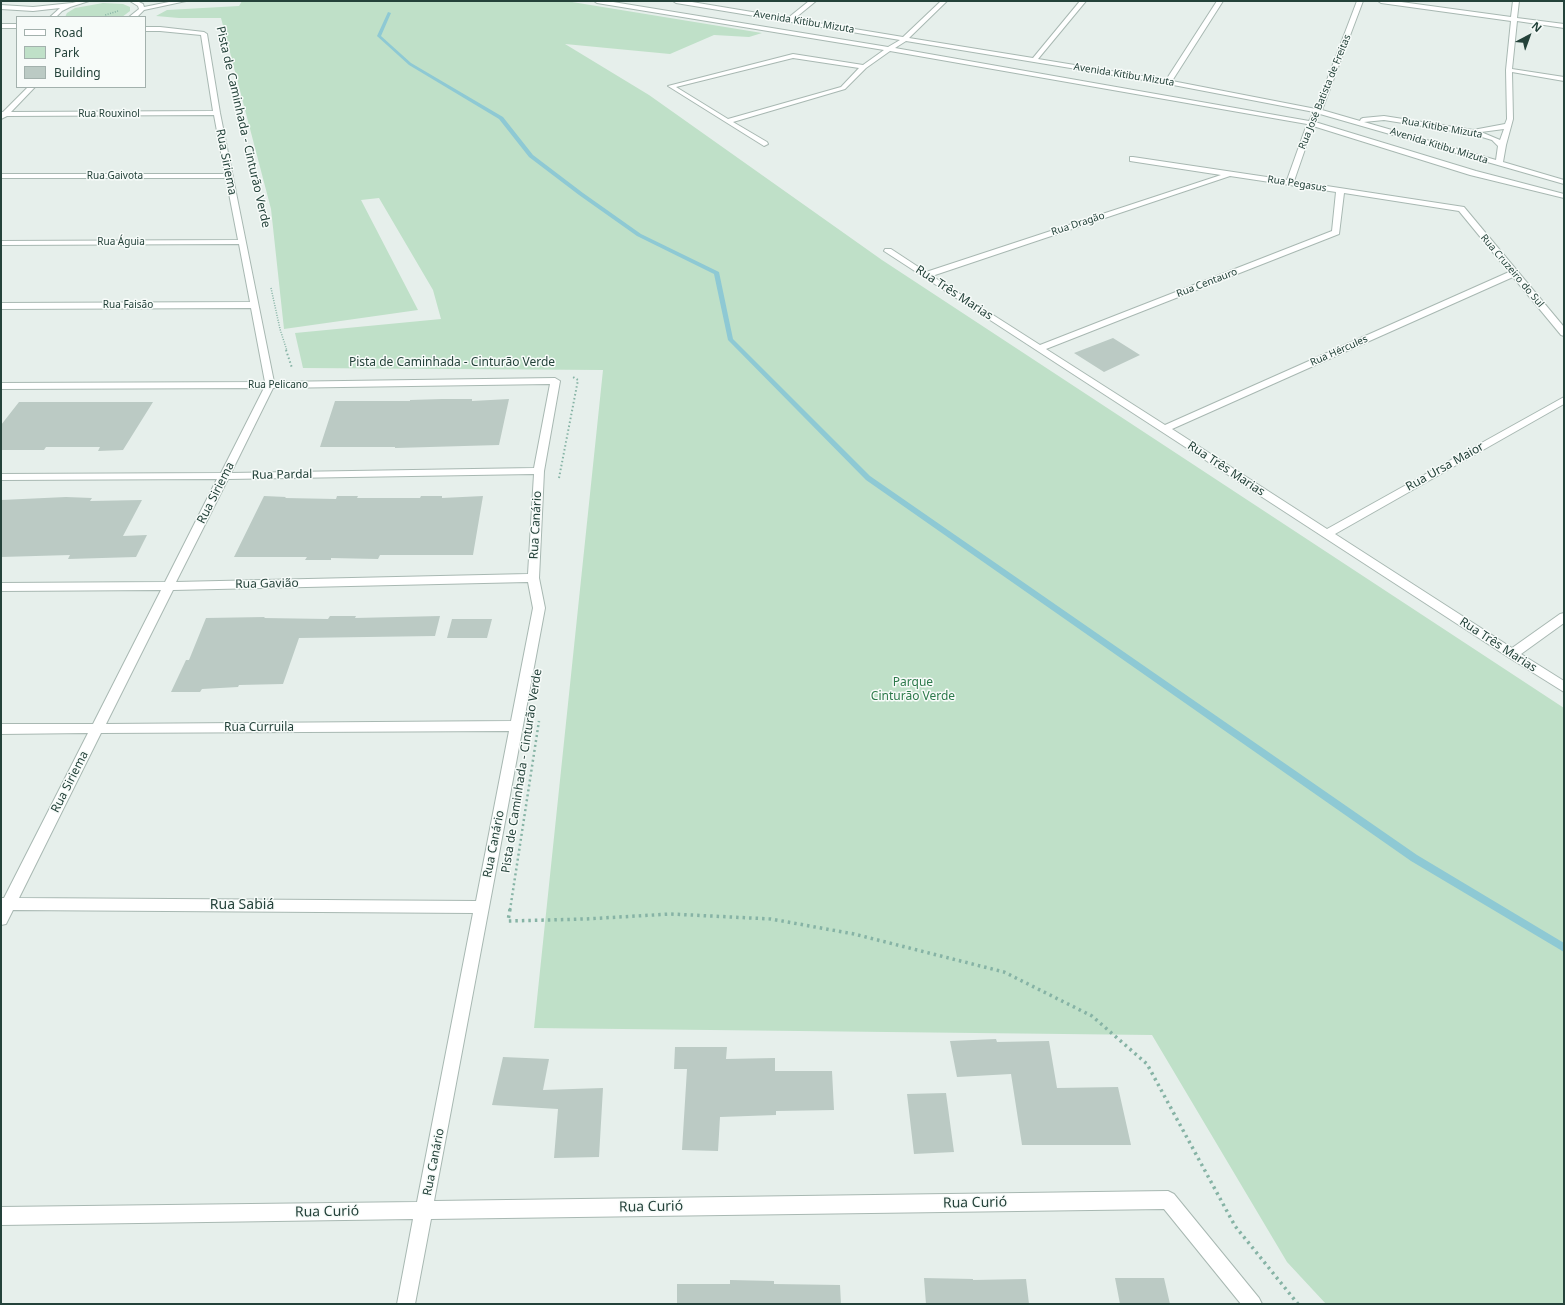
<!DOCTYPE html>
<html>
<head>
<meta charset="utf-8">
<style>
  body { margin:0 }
  #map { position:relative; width:1565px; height:1305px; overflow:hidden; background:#e6efeb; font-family:"Noto Sans",sans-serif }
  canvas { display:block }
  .frame { position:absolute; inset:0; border:2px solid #24423a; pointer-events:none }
  .legend { position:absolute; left:16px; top:16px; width:130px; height:72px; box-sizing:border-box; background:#f7fbf9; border:1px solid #a3b1ad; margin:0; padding:5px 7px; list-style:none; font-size:12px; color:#24423a }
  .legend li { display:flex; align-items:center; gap:8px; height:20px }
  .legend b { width:20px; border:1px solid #a3b1ad }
  .north { position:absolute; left:1509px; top:16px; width:40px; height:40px; -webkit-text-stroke:3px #f7fbf9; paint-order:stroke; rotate:41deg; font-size:11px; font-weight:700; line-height:16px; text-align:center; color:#24423a }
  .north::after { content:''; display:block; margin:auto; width:14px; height:18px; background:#24423a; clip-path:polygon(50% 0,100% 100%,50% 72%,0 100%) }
</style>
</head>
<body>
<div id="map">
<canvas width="1565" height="1305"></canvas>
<div class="frame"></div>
<ul class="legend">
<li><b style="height:5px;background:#fff"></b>Road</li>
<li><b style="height:11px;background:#bfe0c8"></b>Park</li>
<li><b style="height:11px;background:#bbcac4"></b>Building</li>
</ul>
<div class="north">N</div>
</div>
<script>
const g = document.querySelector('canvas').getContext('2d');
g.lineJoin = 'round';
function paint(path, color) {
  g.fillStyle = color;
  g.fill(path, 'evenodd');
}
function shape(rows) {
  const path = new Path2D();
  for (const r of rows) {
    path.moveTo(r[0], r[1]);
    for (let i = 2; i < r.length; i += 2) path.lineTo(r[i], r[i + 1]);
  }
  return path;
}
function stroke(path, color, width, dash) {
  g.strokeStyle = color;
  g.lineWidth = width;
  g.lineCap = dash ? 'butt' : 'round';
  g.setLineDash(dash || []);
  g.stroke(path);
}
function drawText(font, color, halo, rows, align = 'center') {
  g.font = font + ' "Noto Sans",sans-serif';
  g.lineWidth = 3;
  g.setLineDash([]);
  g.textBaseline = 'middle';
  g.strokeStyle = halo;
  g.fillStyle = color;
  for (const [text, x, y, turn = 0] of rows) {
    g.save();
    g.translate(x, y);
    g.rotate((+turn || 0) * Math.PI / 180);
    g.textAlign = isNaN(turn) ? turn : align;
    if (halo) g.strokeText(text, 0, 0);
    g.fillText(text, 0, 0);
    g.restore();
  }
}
const green = shape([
  [242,1,566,1,762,33,749,37,714,35,670,54,565,44,649,95,882,260,1564,708,1564,1304,1326,1304,1287,1262,1152,1035,534,1028,603,370,303,368,295,333,441,319,433,290,379,198,361,200,418,310,284,329,271,209,221,18,179,18,156,16,167,10,239,6],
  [103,3,123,4,130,7,130,11,122,17,65,17,67,13,75,8]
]);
const stream = shape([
  [388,12,391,13,381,36,411,63,503,117,533,155,583,193,641,234,719,272,733,339,870,476,1417,855,1564,943,1564,952,1411,861,866,480,728,340,714,274,637,236,579,195,529,157,499,119,409,65,377,36,388,12]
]);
const building = shape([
  [1113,338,1140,355,1104,372,1074,353],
  [442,399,472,399,472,401,509,399,499,445,395,448,395,447,320,447,335,401,410,401,410,400],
  [19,402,153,402,123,450,98,451,100,447,46,447,44,450,1,450,1,425],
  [264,496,286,497,285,498,336,499,337,496,358,496,357,498,420,498,421,496,442,496,442,498,483,496,473,555,380,555,378,559,331,558,331,560,305,560,307,557,234,557],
  [66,497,92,498,90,501,142,500,123,536,147,535,136,557,68,559,70,555,1,557,1,500],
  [330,616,356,616,355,618,440,616,435,636,299,638,283,684,239,685,238,687,202,689,200,692,171,692,186,660,189,660,206,618,265,617,264,618,328,619],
  [452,619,492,619,487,638,447,638],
  [996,1039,997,1042,1049,1041,1057,1088,1118,1087,1131,1145,1022,1145,1011,1074,957,1077,950,1041],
  [675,1047,727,1047,726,1059,775,1058,775,1071,832,1071,834,1110,776,1111,776,1115,720,1117,718,1151,682,1150,687,1069,674,1069],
  [503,1057,549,1059,543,1090,603,1088,599,1157,554,1158,558,1109,492,1105],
  [946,1093,954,1152,914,1154,907,1094],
  [924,1278,973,1279,973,1280,1026,1279,1029,1304,926,1304],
  [1115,1278,1164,1278,1170,1304,1120,1304],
  [730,1280,774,1281,774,1284,840,1285,841,1304,677,1304,677,1284,730,1284]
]);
const pathFar3 = shape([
  [106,17,105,15,118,11],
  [271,288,280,329,287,351]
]);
const pathFar2 = shape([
  [286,350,292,368],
  [559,478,578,380,573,377]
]);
const pathFar1 = shape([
  [510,910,539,721]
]);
const path = shape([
  [510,909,508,921,585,919,671,914,771,919,854,934,1004,972,1092,1016,1147,1064,1235,1226,1298,1304]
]);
const minor = shape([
  [80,1,89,1,70,7,62,11,56,17,50,17,60,8,33,11,1,9,1,5,33,7,72,3,80,1],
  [130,1,137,1,143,4,144,7,174,1,186,1,144,10,137,17,129,17,139,9,138,6,130,1],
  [594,1,607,1,888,47,900,40,676,3,673,1,686,1,788,18,809,1,816,1,794,19,903,37,941,1,947,1,909,38,1033,58,1080,1,1086,1,1038,59,1166,80,1217,1,1223,1,1172,81,1316,109,1357,1,1363,1,1322,110,1360,121,1361,119,1363,118,1384,116,1473,130,1505,124,1507,119,1506,70,1511,21,1381,3,1378,1,1394,1,1511,17,1513,1,1519,1,1517,18,1564,24,1564,28,1517,21,1512,69,1564,77,1564,81,1512,72,1513,119,1506,145,1503,162,1564,180,1564,184,1320,114,1315,122,1476,171,1564,194,1564,198,1470,175,1313,126,1294,181,1464,207,1564,327,1564,336,1561,335,1513,277,1172,429,1327,529,1564,397,1564,404,1335,534,1512,648,1560,614,1564,613,1564,623,1521,654,1564,681,1564,692,1508,657,884,251,885,249,891,249,926,272,1221,175,1130,161,1130,157,1133,157,1287,180,1307,124,890,51,866,68,845,89,733,122,767,142,768,144,764,146,668,86,793,54,863,65,884,50,597,3,594,1],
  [906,41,1168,84,1314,112,1309,121,895,48,906,41],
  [793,58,859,68,841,87,728,119,676,87,793,58],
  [1384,120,1472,134,1492,140,1498,146,1496,160,1364,122,1384,120],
  [1504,129,1500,140,1481,132,1504,129],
  [1230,176,1336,192,1332,231,1040,345,932,276,1230,176],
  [1344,193,1459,211,1509,272,1165,425,1046,349,1339,234,1344,193],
  [1,24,17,24,17,28,1,28,1,24],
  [145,27,160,27,204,32,207,34,220,113,274,382,555,378,560,381,544,471,539,578,545,608,434,1201,1168,1191,1174,1194,1259,1298,1262,1304,1241,1304,1164,1209,431,1219,415,1304,397,1304,413,1219,1,1225,1,1207,417,1202,473,913,13,910,6,924,1,925,1,898,4,898,88,733,1,734,1,724,93,724,161,590,1,591,1,583,165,582,217,479,1,480,1,474,221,473,264,388,1,389,1,383,265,382,251,308,1,309,1,303,250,302,239,244,1,245,1,241,238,240,226,178,1,178,1,174,225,174,214,115,7,116,1,119,1,112,3,112,28,87,35,87,11,112,213,111,201,35,160,31,145,31,145,27],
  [550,384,534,468,231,473,273,388,550,384],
  [534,474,528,574,176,582,228,479,534,474],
  [528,582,533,608,511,721,106,724,173,590,528,582],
  [509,731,476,901,19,898,101,733,509,731]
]);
const farStreetnames = [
  ["Avenida Kitibu Mizuta",804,22,9],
  ["Avenida Kitibu Mizuta",1124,75,9],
  ["Rua José Batista de Freitas",1325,92,-68],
  ["Rua Rouxinol",109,114],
  ["Rua Kitibe Mizuta",1442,128,10],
  ["Avenida Kitibu Mizuta",1439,146,17],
  ["Rua Gaivota",115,176],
  ["Rua Pegasus",1297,184,9],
  ["Rua Dragão",1078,224,-18],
  ["Rua Águia",121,242],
  ["Rua Cruzeiro do Sul",1512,271,50],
  ["Rua Centauro",1207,283,-21],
  ["Rua Faisão",128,305],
  ["Rua Hércules",1339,351,-24],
  ["Rua Pelicano",278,385]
];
const streetNames = [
  ["Pista de Caminhada - Cinturão Verde",243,127,77],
  ["Rua Siriema",226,162,79],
  ["Rua Três Marias",954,293,33],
  ["Pista de Caminhada - Cinturão Verde",452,363],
  ["Rua Ursa Maior",1445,467,-29],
  ["Rua Três Marias",1226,469,33],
  ["Rua Pardal",282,475,-1],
  ["Rua Siriema",216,493,-63],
  ["Rua Canário",536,525,-87],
  ["Rua Gavião",267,584,-1],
  ["Rua Três Marias",1498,645,33],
  ["Rua Curruila",259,728],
  ["Pista de Caminhada - Cinturão Verde",522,771,-81],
  ["Rua Siriema",70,782,-63],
  ["Rua Canário",494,844,-79],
  ["Rua Canário",434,1162,-79]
];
const parkNames = [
  ["Parque",913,683],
  ["Cinturão Verde",913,697]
];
const nearStreetnames = [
  ["Rua Sabiá",242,905],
  ["Rua Curió",975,1203,-1],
  ["Rua Curió",651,1207,-1],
  ["Rua Curió",327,1212,-1]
];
paint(green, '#bfe0c8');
paint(stream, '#8ec9d4');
paint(building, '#bbcac4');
stroke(minor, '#a8b8b2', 2);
stroke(pathFar3, '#86b3a5', 1.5, [1, 1.5]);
stroke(pathFar2, '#86b3a5', 2, [1.5, 2.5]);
stroke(pathFar1, '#86b3a5', 2.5, [2, 3]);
stroke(path, '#86b3a5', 3.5, [2.5, 4]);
paint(minor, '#fff');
drawText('10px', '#24423a', '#f7fbf9', farStreetnames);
drawText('12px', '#24423a', '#f7fbf9', streetNames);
drawText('12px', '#2d7a4b', '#f7fbf9', parkNames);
drawText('14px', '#24423a', '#f7fbf9', nearStreetnames);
</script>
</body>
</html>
